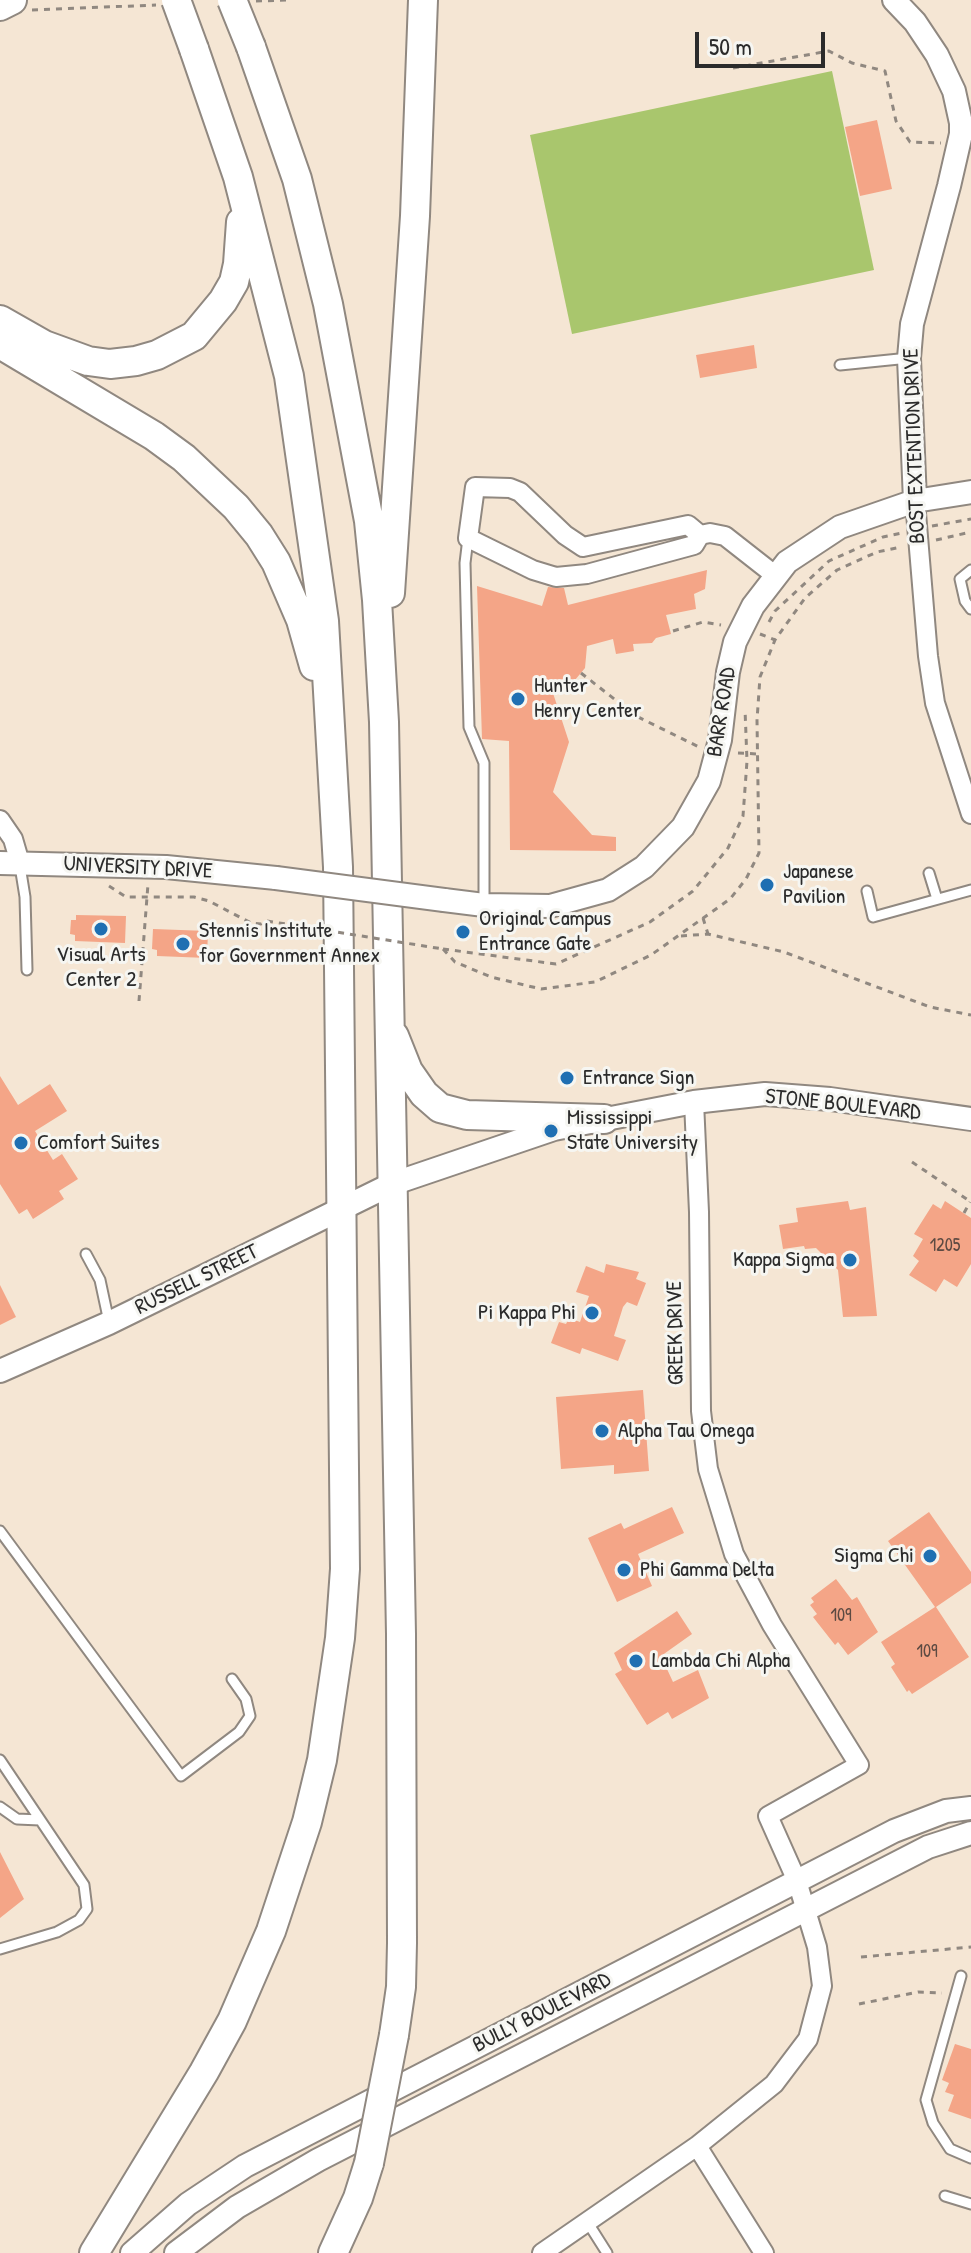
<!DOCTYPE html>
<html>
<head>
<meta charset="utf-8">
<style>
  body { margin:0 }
  #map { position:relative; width:971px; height:2253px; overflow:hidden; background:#f5e6d4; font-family:"Patrick Hand",sans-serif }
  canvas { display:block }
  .scale { position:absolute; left:695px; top:32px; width:130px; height:36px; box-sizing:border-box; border:4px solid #2b2b2b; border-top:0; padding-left:10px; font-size:24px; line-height:28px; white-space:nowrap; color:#2b2b2b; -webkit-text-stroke:6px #f6f6f2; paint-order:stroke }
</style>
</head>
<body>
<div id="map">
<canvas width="971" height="2253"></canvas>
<div class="scale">50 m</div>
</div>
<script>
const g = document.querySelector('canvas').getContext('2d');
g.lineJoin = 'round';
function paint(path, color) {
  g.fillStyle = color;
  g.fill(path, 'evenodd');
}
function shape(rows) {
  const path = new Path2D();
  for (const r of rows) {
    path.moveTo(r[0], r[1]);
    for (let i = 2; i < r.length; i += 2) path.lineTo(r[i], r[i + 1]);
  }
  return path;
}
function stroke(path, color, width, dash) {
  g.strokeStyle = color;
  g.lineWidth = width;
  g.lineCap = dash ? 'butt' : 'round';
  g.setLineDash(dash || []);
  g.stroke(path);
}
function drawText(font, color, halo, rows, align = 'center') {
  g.font = font + ' "Patrick Hand",sans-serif';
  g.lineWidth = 6;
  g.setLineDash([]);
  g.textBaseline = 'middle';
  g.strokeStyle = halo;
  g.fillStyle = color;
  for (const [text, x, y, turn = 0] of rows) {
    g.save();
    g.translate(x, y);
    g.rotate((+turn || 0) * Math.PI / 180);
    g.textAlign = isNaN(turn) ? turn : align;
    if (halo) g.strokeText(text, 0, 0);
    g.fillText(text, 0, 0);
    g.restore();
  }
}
const green = shape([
  [832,71,874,270,572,334,530,135]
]);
const building = shape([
  [877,120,892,189,860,196,845,127],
  [754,345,757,368,700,378,696,355],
  [707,570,705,589,694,594,696,609,666,615,671,634,656,638,652,643,633,644,634,651,616,654,613,639,587,646,585,668,575,680,551,687,569,742,553,792,592,835,616,837,616,851,510,850,509,741,482,739,477,586,542,606,548,587,564,588,568,605],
  [76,915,126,916,125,943,75,941,75,935,70,934,71,920,76,920],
  [153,929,208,931,207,958,157,956,157,950,152,949],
  [0,1076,18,1105,50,1084,67,1111,35,1131,53,1160,62,1154,78,1179,59,1191,64,1199,33,1219,27,1209,19,1214,0,1184],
  [848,1201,850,1210,866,1207,877,1316,843,1317,838,1270,816,1248,805,1249,804,1246,783,1249,779,1225,798,1222,796,1208],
  [945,1201,971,1218,971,1264,957,1287,944,1279,936,1292,909,1275,919,1261,913,1256,923,1239,914,1234,933,1204,941,1209],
  [606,1264,639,1272,636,1279,646,1283,637,1306,627,1302,623,1307,614,1336,626,1340,618,1361,582,1348,580,1354,551,1343,559,1322,566,1324,569,1318,580,1322,589,1296,576,1292,586,1266,604,1273],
  [0,1285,16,1317,0,1325],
  [643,1390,649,1471,614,1474,614,1465,561,1469,556,1397],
  [672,1507,684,1533,638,1554,652,1586,617,1602,588,1538,621,1523,624,1529],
  [929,1512,971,1572,971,1583,936,1607,969,1657,912,1694,909,1690,907,1692,891,1667,895,1664,881,1642,935,1607,888,1541],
  [836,1579,852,1600,857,1597,878,1632,848,1655,838,1642,835,1645,813,1617,817,1614,810,1605,814,1602,811,1598],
  [677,1611,692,1634,661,1656,673,1682,698,1670,709,1698,672,1719,668,1712,647,1725,615,1674,622,1670,614,1653],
  [0,1852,24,1899,0,1918],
  [955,2044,971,2049,971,2119,948,2111,954,2095,945,2092,949,2083,942,2080]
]);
const path = shape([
  [256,1,290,0],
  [32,10,156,5],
  [733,68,829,51,852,63,885,71,896,121,910,142,941,143],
  [932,526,971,519],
  [936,540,971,532],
  [769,622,775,611,829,561,883,537,902,533],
  [673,631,703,622,721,625],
  [760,634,775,640],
  [581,673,636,716,699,747],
  [738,753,758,754],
  [109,886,126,897,194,897,209,901,251,923,261,924,267,921],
  [703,918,708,934],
  [681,936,708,934,784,952,930,1007,971,1015],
  [443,949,455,962,491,977,541,989,595,982,651,955,730,899,746,879,759,853,757,720,760,677,775,640,805,598,837,570,877,552,901,547],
  [443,949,556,964,650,922,693,891,728,848,743,816,747,761,745,709],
  [139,1001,148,884],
  [912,1162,971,1202],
  [964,1213,970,1202],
  [861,1957,971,1947],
  [859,2004,918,1992,942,1993]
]);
const service = shape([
  [840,365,909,358],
  [468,538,465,563,469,727,484,763,484,905],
  [971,570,960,579,965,601,971,609],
  [20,866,25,897,27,970],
  [929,873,937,899],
  [867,891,873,917,971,890],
  [86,1254,100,1280,109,1322],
  [0,1531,181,1776,239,1732,250,1716,246,1699,232,1679],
  [0,1760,84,1885,87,1909,79,1920,57,1932,0,1949],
  [0,1807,17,1819,40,1820],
  [961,1976,926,2100,933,2123,950,2149,971,2158],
  [945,2196,971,2204],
  [588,2223,607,2253]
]);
const minor = shape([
  [915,501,928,656,935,703,971,814],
  [700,535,694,545,587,574,556,577,533,570,468,538,475,487,510,488,520,492,565,535,583,547,688,525,700,535,710,533,725,536,776,576],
  [0,820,13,839,20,863],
  [697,2146,764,2253],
  [542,2253,697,2146,774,2084,808,2039,822,1986,817,1947,797,1881,768,1816,859,1765,772,1625,734,1554,708,1469,701,1411,699,1212,694,1102]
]);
const tertiary = shape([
  [894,0,915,22,937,55,954,91,961,123,961,134,949,186,912,324,909,358,915,501],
  [0,863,166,867,276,878],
  [444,900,484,905,550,906,608,890,644,867,683,827,709,781,720,740,728,672,735,642,753,606,787,562,840,527,915,501,971,492],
  [0,1371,109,1323,392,1184,554,1129,694,1102,765,1094,830,1099,971,1119],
  [132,2253,188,2204,245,2166,894,1831,946,1811,971,1808],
  [176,2253,237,2207,318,2160,928,1847,971,1833]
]);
const primary = shape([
  [0,6,12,0],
  [251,47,297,179,328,304,369,521,377,600,384,722,401,1634,402,1943,401,1987,394,2035],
  [0,320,44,345,88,361,110,364,136,361,157,355,194,336,223,301,234,282,238,264,241,222],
  [0,344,154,436,184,458,236,507,259,535,276,562,301,620,314,666],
  [390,593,415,216,423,0],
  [394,1036,408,1071,424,1094,440,1108,467,1115,604,1119],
  [94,2253,204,2072,232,2021,271,1931,307,1822,322,1760,340,1638,345,1569,338,867,324,621,289,376,238,177,194,49],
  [333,2253,358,2198,369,2163]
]);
const pathBridge = shape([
  [267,921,443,949]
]);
const tertiaryBridge = shape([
  [276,878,444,900]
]);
const primaryBridge = shape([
  [176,0,194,49],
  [232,0,251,47],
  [369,2163,394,2035]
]);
const markers = [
  [518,699,8,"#1f6fb2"],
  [767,885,8,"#1f6fb2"],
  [101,929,8,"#1f6fb2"],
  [463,932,8,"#1f6fb2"],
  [183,944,8,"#1f6fb2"],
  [567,1078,8,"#1f6fb2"],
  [551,1131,8,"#1f6fb2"],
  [21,1143,8,"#1f6fb2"],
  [850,1260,8,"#1f6fb2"],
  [592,1313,8,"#1f6fb2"],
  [602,1431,8,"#1f6fb2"],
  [930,1556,8,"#1f6fb2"],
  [624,1570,8,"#1f6fb2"],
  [636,1661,8,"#1f6fb2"]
];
const numberNames = [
  ["1205",945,1246],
  ["109",841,1616],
  ["109",927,1652]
];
const streetNames = [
  ["BOST EXTENTION DRIVE",915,446,-92],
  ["BARR ROAD",722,712,-81],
  ["UNIVERSITY DRIVE",138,868,3],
  ["STONE BOULEVARD",843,1105,6],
  ["RUSSELL STREET",197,1280,-26],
  ["GREEK DRIVE",676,1333,-91],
  ["BULLY BOULEVARD",542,2013,-27]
];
const poiNames = [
  ["Hunter",534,686],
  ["Henry Center",534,711],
  ["Japanese",783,872],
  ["Pavilion",783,897],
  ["Original Campus",479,919],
  ["Entrance Gate",479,944],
  ["Stennis Institute",199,931],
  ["for Government Annex",199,956],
  ["Visual Arts",101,955,"center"],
  ["Center 2",101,980,"center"],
  ["Entrance Sign",583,1078],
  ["Mississippi",567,1118],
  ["State University",567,1143],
  ["Comfort Suites",37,1143],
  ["Kappa Sigma",834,1260,"right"],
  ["Pi Kappa Phi",576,1313,"right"],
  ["Alpha Tau Omega",618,1431],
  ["Sigma Chi",914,1556,"right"],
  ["Phi Gamma Delta",640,1570],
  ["Lambda Chi Alpha",652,1661]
];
paint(green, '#a9c66d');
paint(building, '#f4a587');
stroke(service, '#908880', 13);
stroke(minor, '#908880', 22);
stroke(tertiary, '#908880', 26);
stroke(primary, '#908880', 32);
stroke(path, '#908880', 3, [6, 6]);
stroke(service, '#fff', 9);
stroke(minor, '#fff', 18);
stroke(tertiary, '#fff', 22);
stroke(primary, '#fff', 28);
stroke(tertiaryBridge, '#908880', 26, []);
stroke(primaryBridge, '#908880', 32, []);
stroke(pathBridge, '#908880', 3, [6, 6]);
stroke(tertiaryBridge, '#fff', 22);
stroke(primaryBridge, '#fff', 28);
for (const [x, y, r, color] of markers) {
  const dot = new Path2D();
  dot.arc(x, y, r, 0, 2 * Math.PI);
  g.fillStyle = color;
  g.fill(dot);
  stroke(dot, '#f6f6f2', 3);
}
drawText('18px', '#5d4a42', null, numberNames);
drawText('22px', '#2b2b2b', '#f6f6f2', streetNames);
drawText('22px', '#2b2b2b', '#f6f6f2', poiNames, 'left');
</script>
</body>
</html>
